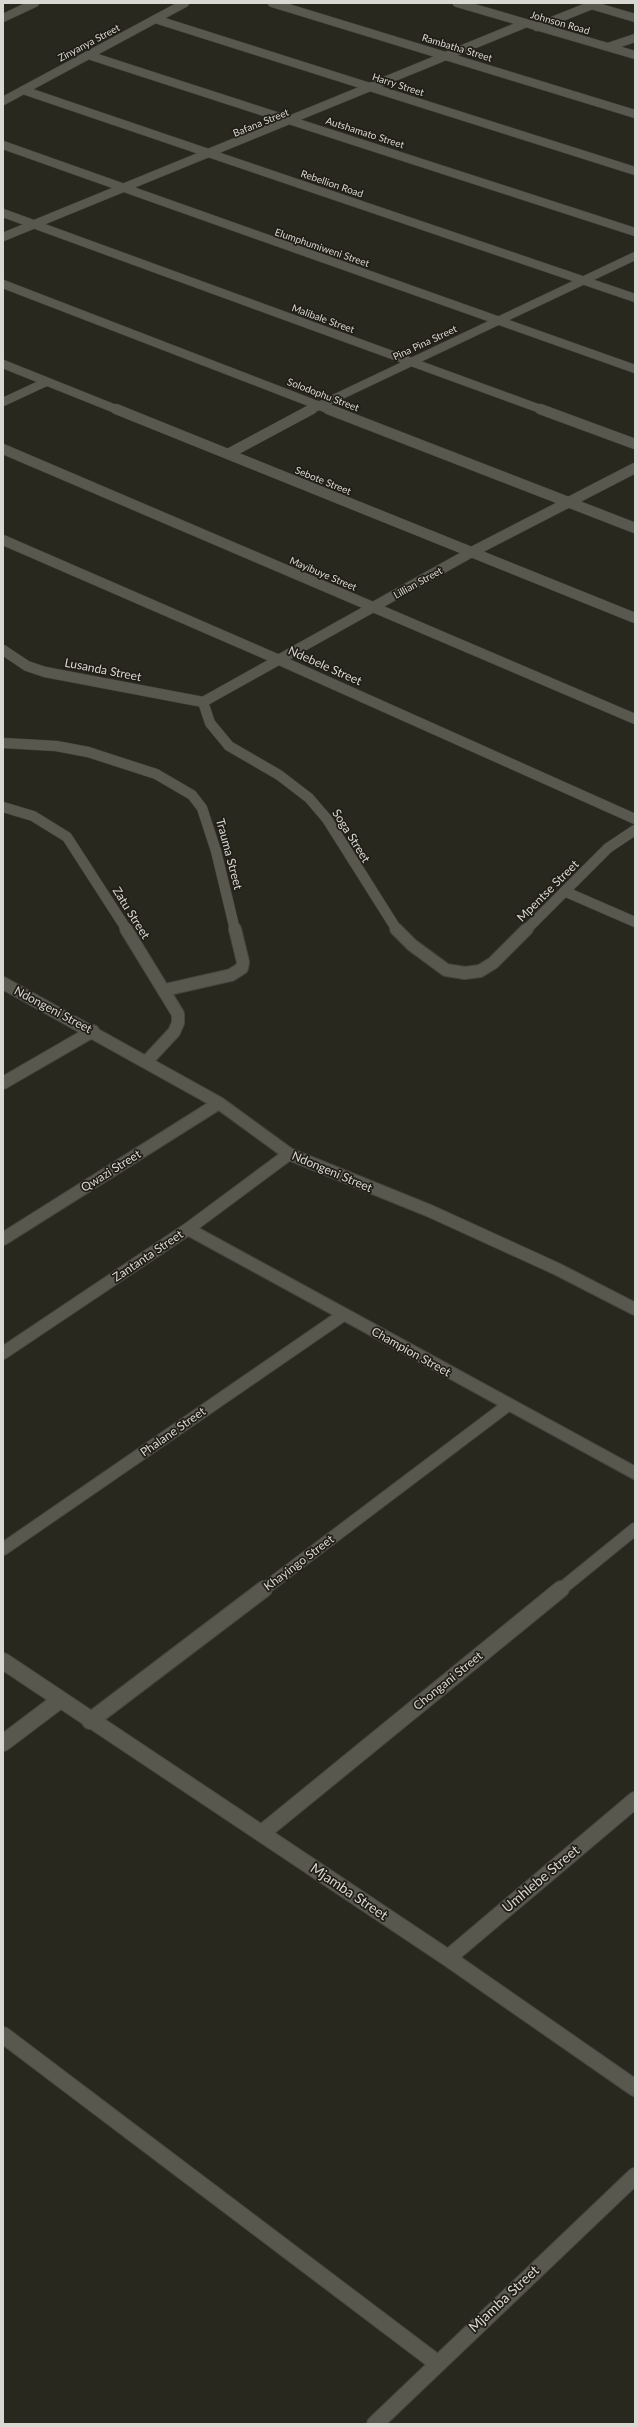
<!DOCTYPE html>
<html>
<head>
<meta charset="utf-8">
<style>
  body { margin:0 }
  #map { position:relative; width:638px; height:2427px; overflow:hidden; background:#29281f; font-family:Lato,sans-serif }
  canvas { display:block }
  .frame { position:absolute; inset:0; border:4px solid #d9d8d3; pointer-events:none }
</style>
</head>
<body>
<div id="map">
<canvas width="638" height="2427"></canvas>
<div class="frame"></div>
</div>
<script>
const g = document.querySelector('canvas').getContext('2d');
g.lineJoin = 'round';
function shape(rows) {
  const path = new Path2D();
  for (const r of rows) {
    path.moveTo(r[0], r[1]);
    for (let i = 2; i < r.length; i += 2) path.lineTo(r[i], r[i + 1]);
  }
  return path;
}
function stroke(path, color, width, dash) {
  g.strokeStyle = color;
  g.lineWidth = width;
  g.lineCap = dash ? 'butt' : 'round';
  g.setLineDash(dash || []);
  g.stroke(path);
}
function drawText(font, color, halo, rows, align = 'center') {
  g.font = font + ' Lato,sans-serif';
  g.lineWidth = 3.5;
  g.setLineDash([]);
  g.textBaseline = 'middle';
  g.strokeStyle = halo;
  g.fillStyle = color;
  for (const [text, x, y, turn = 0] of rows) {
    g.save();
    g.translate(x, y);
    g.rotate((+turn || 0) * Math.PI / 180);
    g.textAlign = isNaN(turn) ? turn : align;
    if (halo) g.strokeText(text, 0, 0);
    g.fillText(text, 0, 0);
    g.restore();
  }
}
const minorFar3 = shape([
  [272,3,635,114],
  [457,3,635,55],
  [591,5,635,18],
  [3,18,35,3],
  [155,19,635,171],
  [537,27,597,3],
  [608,47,635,38],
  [88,55,635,232],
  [23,90,635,298],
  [3,101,185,3],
  [3,145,635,369],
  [3,213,543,410],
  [3,237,524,24],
  [3,284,330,410],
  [3,364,118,410],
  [3,402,46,382],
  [310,410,635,256]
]);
const minorFar2 = shape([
  [116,409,635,618],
  [328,409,635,528],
  [540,409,635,444],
  [3,449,635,719],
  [228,454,312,409],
  [3,540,277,659,635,819],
  [3,650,27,666,45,672,203,702],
  [203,702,210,723,229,746,279,775,309,798,327,819,397,930],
  [203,702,470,553,635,468],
  [3,743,56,746,88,752,156,774,192,795,202,808,216,851,235,930],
  [3,807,33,816,67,837,127,930],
  [566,892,635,922],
  [526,930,608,848,635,830]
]);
const minorFar1 = shape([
  [126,929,178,1014,178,1023,174,1032,147,1061],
  [396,929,412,945,446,970,465,973,480,971,493,963,527,929],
  [3,983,219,1103,289,1154,430,1211,557,1269,635,1309],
  [165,990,231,975,242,968,243,962,235,929],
  [3,1083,93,1031],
  [188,1229,635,1473],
  [3,1239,219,1103],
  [3,1353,188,1229,289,1154],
  [3,1549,343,1315],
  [263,1590,508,1405],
  [560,1590,635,1529]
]);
const minor = shape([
  [3,1661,448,1958,635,2088],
  [90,1721,264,1589],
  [3,1743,60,1700],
  [262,1833,561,1589],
  [448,1958,635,1800],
  [3,2035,437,2363],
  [375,2424,635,2176]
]);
const farStreetnames = [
  ["Johnson Road",560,23,16],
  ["Zinyanya Street",89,43,-28],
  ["Rambatha Street",457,48,17],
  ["Harry Street",398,85,18],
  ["Bafana Street",261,123,-22],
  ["Autshamato Street",365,133,18],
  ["Rebellion Road",332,184,19],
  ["Elumphumiweni Street",322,248,19],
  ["Malibale Street",323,319,20],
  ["Pina Pina Street",425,343,-25],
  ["Solodophu Street",323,395,21],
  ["Sebote Street",323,481,22],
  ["Mayibuye Street",323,574,23],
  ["Lillian Street",418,583,-29]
];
const streetNames = [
  ["Ndebele Street",325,666,24],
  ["Lusanda Street",103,670,11],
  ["Soga Street",351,836,58],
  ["Trauma Street",229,854,75],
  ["Mpentse Street",548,891,-45],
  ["Zatu Street",131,913,58],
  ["Ndongeni Street",53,1010,28],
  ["Qwazi Street",111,1171,-32],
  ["Ndongeni Street",332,1172,23],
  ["Zantanta Street",148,1256,-34],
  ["Champion Street",411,1352,29],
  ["Phalane Street",173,1432,-35],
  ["Khayingo Street",299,1563,-37],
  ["Chongani Street",448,1681,-39]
];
const nearStreetnames = [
  ["Umhlebe Street",541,1879,-40],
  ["Mjamba Street",349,1892,34],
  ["Mjamba Street",504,2299,-43]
];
stroke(minorFar3, '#46453e', 9);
stroke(minorFar2, '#46453e', 11);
stroke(minorFar1, '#46453e', 14);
stroke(minor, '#46453e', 18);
stroke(minorFar3, '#59584e', 8);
stroke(minorFar2, '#59584e', 10);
stroke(minorFar1, '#59584e', 12);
stroke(minor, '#59584e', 16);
drawText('10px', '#d9d8d3', '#201e16', farStreetnames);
drawText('12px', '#d9d8d3', '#201e16', streetNames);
drawText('14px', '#d9d8d3', '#201e16', nearStreetnames);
</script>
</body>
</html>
